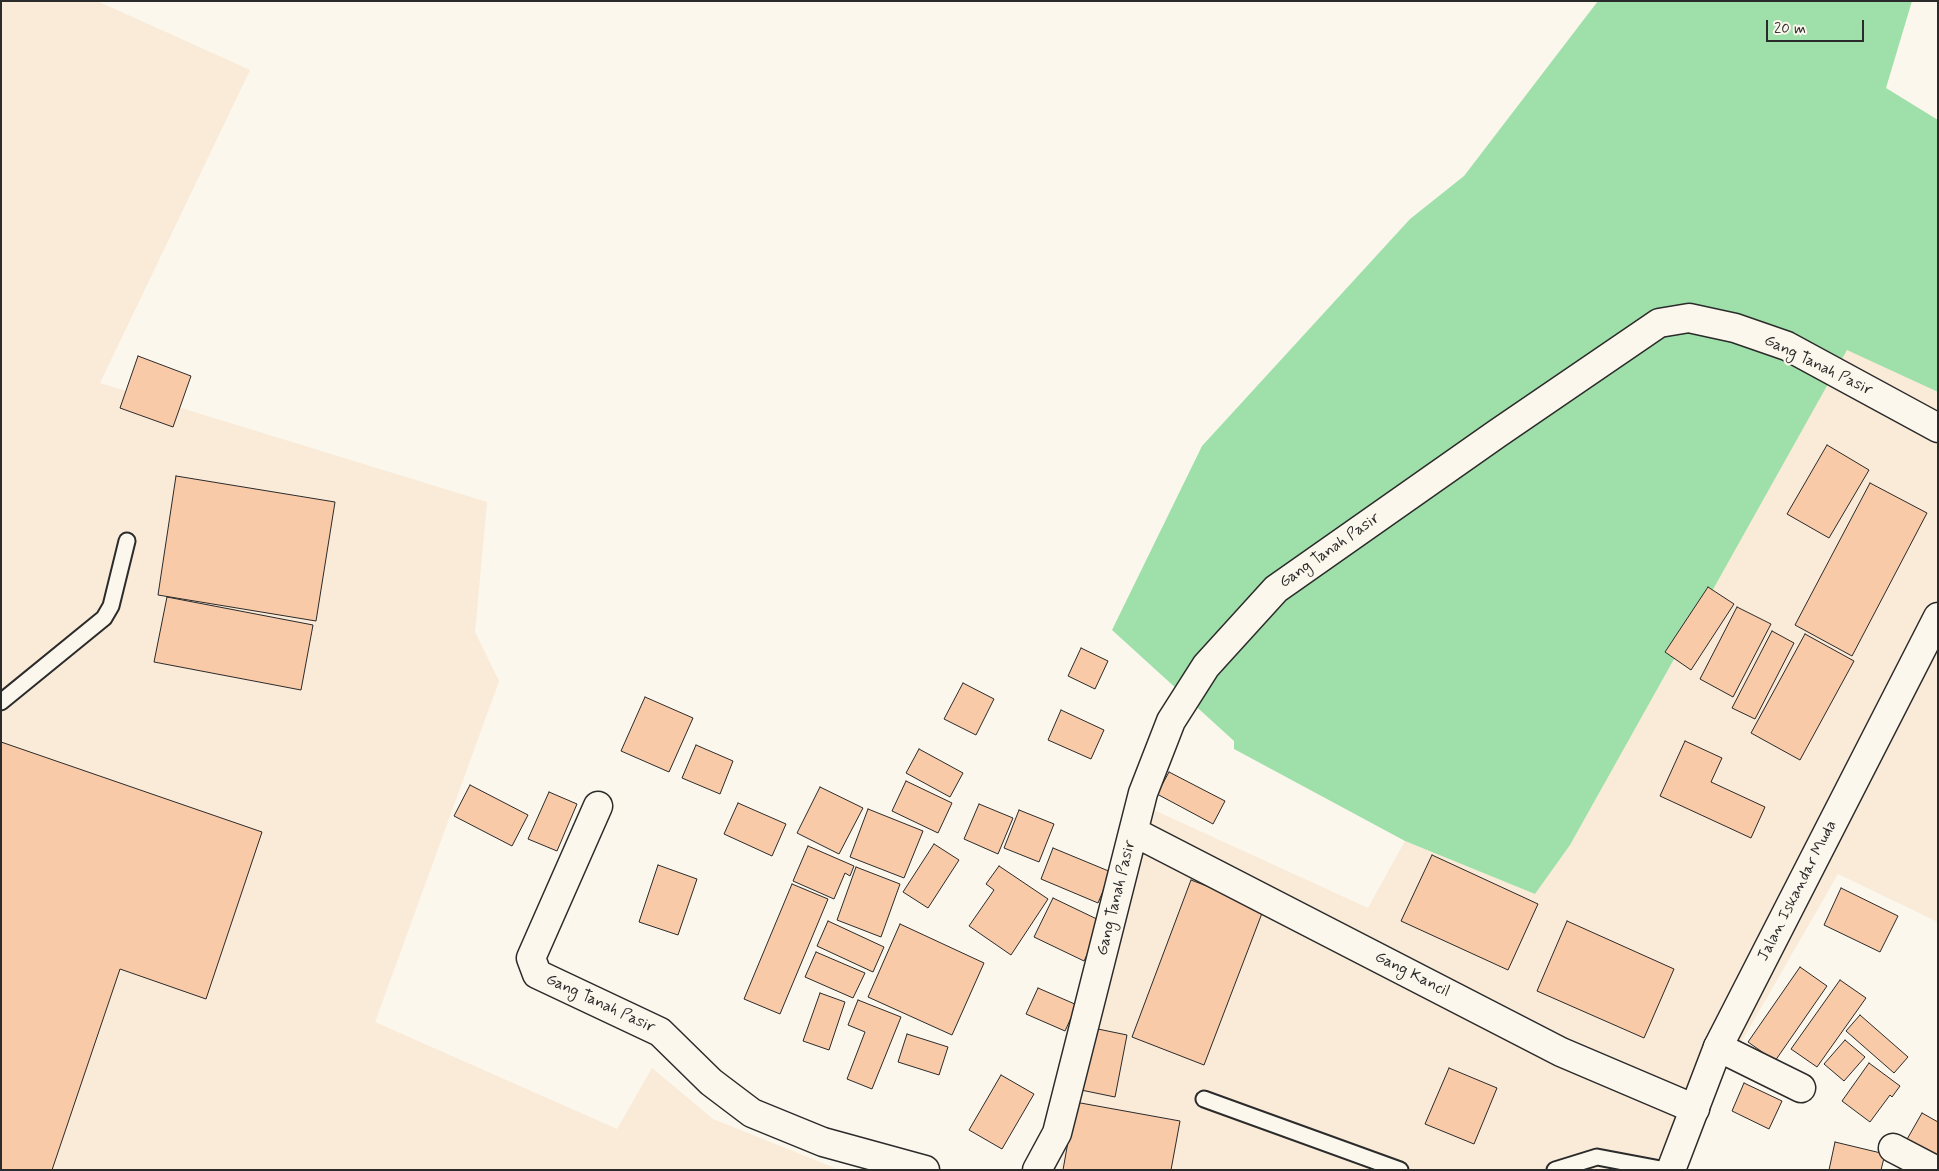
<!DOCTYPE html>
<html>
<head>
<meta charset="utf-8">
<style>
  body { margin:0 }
  #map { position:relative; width:1939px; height:1171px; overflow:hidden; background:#fbf7ec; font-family:Mynerve,sans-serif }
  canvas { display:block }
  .frame { position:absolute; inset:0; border:2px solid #2b2b2b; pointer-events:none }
  .scale { position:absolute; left:1766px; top:20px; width:98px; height:22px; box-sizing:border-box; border:2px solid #2b2b2b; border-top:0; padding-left:6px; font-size:15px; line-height:18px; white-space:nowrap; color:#2b2b2b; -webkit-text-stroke:4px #fbf7ec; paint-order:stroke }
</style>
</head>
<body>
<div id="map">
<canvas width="1939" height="1171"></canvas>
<div class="frame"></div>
<div class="scale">20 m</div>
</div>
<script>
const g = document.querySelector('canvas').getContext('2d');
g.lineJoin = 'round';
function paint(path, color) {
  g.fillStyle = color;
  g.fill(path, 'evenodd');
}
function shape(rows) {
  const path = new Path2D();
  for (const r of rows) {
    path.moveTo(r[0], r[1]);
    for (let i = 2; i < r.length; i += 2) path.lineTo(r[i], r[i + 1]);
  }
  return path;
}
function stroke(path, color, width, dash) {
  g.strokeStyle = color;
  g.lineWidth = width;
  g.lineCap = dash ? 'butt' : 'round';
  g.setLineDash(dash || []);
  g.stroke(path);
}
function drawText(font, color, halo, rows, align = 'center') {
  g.font = font + ' Mynerve,sans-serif';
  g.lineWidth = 4.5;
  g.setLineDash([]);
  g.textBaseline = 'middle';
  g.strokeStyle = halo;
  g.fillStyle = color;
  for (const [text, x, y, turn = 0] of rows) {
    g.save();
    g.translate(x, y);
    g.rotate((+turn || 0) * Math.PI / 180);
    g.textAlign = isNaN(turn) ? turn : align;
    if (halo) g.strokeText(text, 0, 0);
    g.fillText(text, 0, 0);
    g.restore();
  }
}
const built = shape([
  [1,1,97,1,250,70,100,383,487,502,475,632,499,681,375,1022,617,1129,652,1068,713,1119,840,1170,1,1170],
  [1847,349,1938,392,1938,922,1838,874,1682,1145,1681,1170,1059,1170,1143,805,1368,908,1405,841,1535,894,1570,845]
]);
const green = shape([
  [1598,1,1912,1,1886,88,1938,120,1938,392,1847,350,1570,845,1535,894,1405,841,1234,749,1234,741,1112,630,1202,446,1410,219,1464,176]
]);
const building = shape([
  [138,356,191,376,173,427,120,408,138,356],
  [1827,445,1869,470,1829,538,1787,514,1827,445],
  [176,476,335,502,316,621,158,595,176,476],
  [1870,483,1927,513,1852,656,1795,625,1870,483],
  [1708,587,1734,604,1691,670,1665,652,1708,587],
  [167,597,313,625,301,690,154,662,167,597],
  [1737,607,1771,624,1733,697,1700,679,1737,607],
  [1772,631,1794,643,1755,719,1732,708,1772,631],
  [1805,634,1854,661,1800,760,1751,733,1805,634],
  [1081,648,1108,661,1095,689,1068,676,1081,648],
  [963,683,994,699,976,735,944,719,963,683],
  [645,697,693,718,669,772,621,751,645,697],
  [1061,710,1104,730,1091,759,1048,740,1061,710],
  [1685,741,1722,758,1711,782,1765,807,1751,838,1660,796,1685,741],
  [1,742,262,832,206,999,120,969,52,1170,1,1170,1,742],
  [696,745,733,761,720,794,682,778,696,745],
  [919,749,963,773,950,797,906,773,919,749],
  [1169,772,1225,801,1213,824,1157,794,1169,772],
  [906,781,952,803,938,833,892,811,906,781],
  [470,785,528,815,512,846,454,816,470,785],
  [820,787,863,808,839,854,797,833,820,787],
  [549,792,577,804,557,851,528,839,549,792],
  [738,803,786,824,772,856,724,834,738,803],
  [979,804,1013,818,998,854,964,839,979,804],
  [868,809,923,831,904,878,850,857,868,809],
  [1019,810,1054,824,1039,862,1004,848,1019,810],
  [934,844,959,860,928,908,903,892,934,844],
  [808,846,854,866,850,876,845,873,834,899,793,881,808,846],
  [1053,848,1111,872,1098,903,1041,879,1053,848],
  [1432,855,1538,904,1508,970,1401,921,1432,855],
  [658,865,697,879,678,935,639,922,658,865],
  [999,866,1048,899,1011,955,969,926,994,890,986,884,999,866],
  [856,867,900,884,881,937,837,920,856,867],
  [1191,880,1264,908,1204,1065,1132,1037,1191,880],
  [792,884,828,899,780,1014,744,999,792,884],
  [1841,888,1898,916,1880,952,1824,925,1841,888],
  [1053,898,1103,922,1084,961,1034,937,1053,898],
  [828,921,884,947,873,972,817,946,828,921],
  [1567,921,1674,969,1644,1038,1537,991,1567,921],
  [900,924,984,963,952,1035,868,997,900,924],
  [816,952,865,973,853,998,805,977,816,952],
  [1800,967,1827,986,1775,1061,1748,1042,1800,967],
  [1840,980,1866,998,1817,1067,1791,1049,1840,980],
  [1038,988,1077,1005,1065,1031,1026,1014,1038,988],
  [820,993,845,1002,829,1050,803,1041,820,993],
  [858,1000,901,1017,872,1089,847,1079,865,1032,848,1025,858,1000],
  [1860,1015,1908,1057,1894,1073,1846,1031,1860,1015],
  [1093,1028,1127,1035,1115,1097,1081,1090,1093,1028],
  [907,1034,948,1047,939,1075,898,1062,907,1034],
  [1845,1040,1865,1057,1844,1081,1824,1064,1845,1040],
  [1869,1063,1900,1086,1892,1097,1890,1095,1870,1122,1842,1101,1869,1063],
  [1449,1068,1497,1088,1474,1144,1425,1124,1449,1068],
  [1001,1075,1034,1094,1002,1149,969,1130,1001,1075],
  [1744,1083,1782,1101,1769,1129,1732,1111,1744,1083],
  [1075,1102,1180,1121,1171,1170,1063,1170,1075,1102],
  [1922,1113,1938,1122,1938,1160,1906,1141,1922,1113],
  [1835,1142,1885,1154,1881,1170,1829,1170,1835,1142]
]);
const lane = shape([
  [1,702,104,618,111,606,127,541],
  [1204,1099,1400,1170],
  [1555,1170,1597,1157,1666,1170]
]);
const street = shape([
  [598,806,531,958,537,974,660,1032,711,1082,752,1113,823,1142,925,1170],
  [1134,832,1561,1052,1695,1109],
  [1718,1047,1801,1088],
  [1893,1148,1935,1170],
  [1037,1170,1057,1133,1143,793,1171,721,1206,666,1276,589,1498,433,1659,323,1689,318,1735,328,1787,346,1938,428]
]);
const secondary = shape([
  [1671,1170,1718,1047,1938,617]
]);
const streetNames = [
  ["Gang Tanah Pasir",1818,366,26],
  ["Gang Tanah Pasir",1330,551,-35],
  ["Jalan Iskandar Muda",1798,891,-63],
  ["Gang Tanah Pasir",1117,898,-76],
  ["Gang Kancil",1412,975,27],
  ["Gang Tanah Pasir",600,1004,25]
];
paint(built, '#faead8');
paint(green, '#9fe0aa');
paint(building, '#f9caa8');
stroke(building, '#2b2b2b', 1);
stroke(lane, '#2b2b2b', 19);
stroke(street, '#2b2b2b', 31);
stroke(secondary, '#2b2b2b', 31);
stroke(lane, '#fbf7ec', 15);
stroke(street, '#fbf7ec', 28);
stroke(secondary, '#fbf7ec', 28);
drawText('16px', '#2b2b2b', '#fbf7ec', streetNames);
</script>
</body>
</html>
